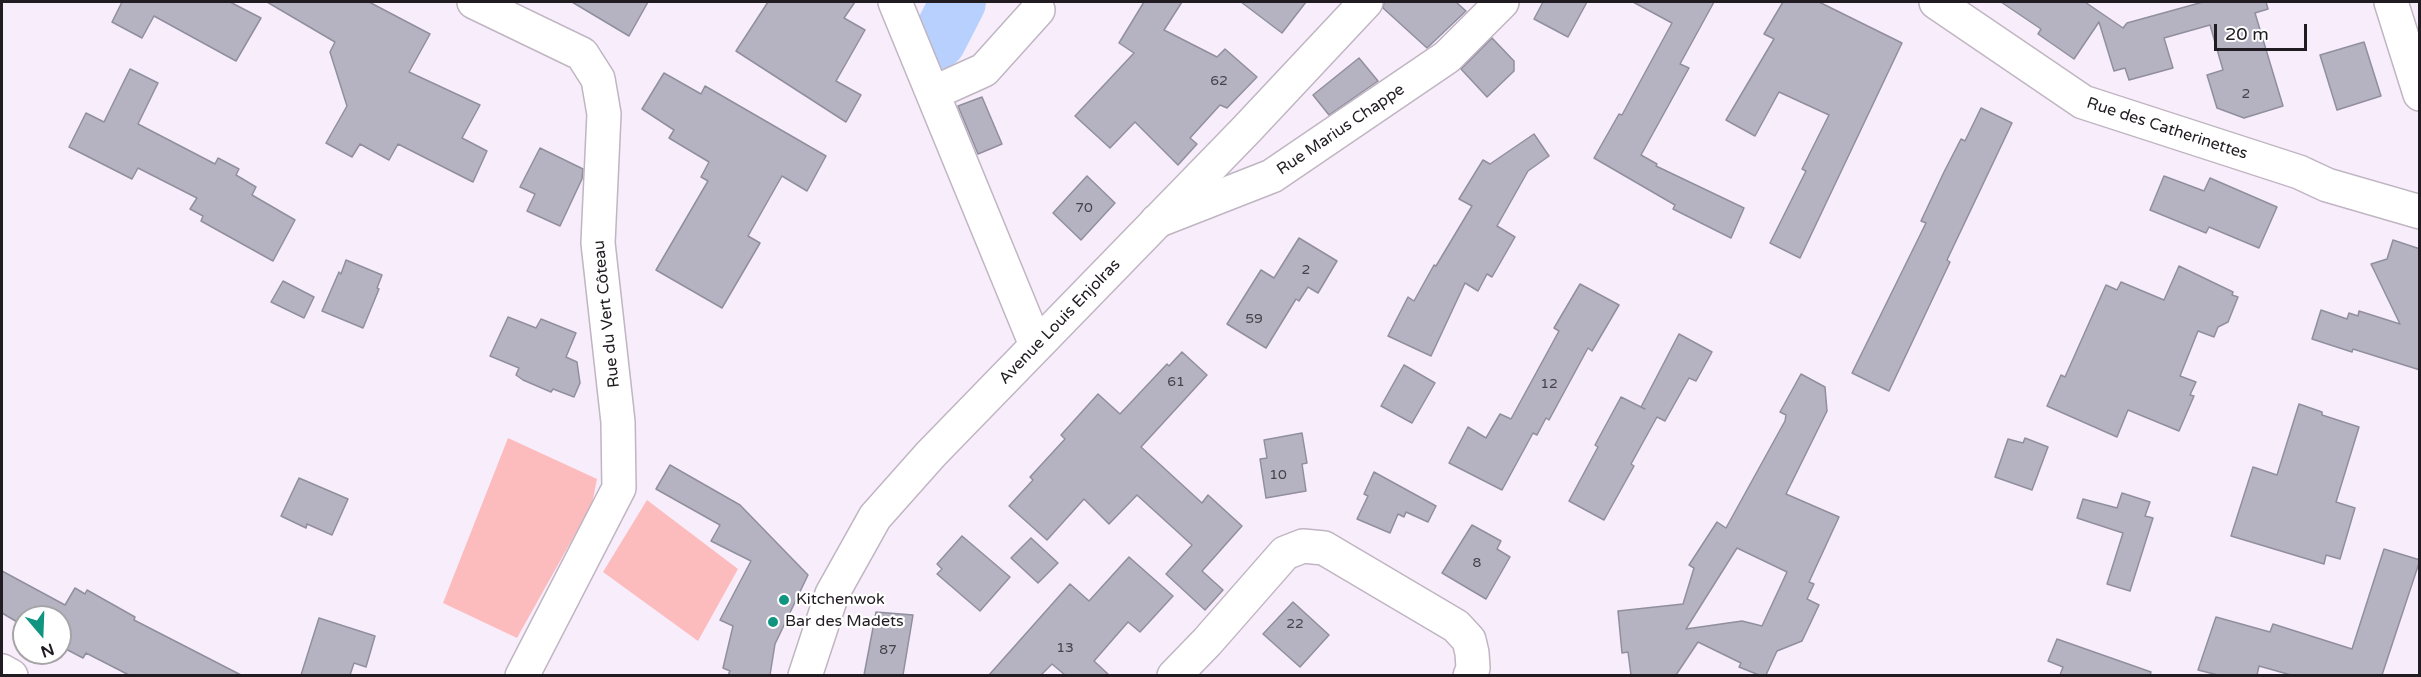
<!DOCTYPE html>
<html>
<head>
<meta charset="utf-8">
<style>
  body { margin:0 }
  #map { position:relative; width:2421px; height:677px; overflow:hidden; background:#f8edfb; font-family:"Varela Round",sans-serif }
  canvas { display:block }
  .frame { position:absolute; inset:0; border:3px solid #201c21; pointer-events:none }
  .north { position:absolute; left:12px; top:605px; width:60px; height:60px; box-sizing:border-box; background:#fff; border:2px solid #a6a4a6; border-radius:50%; rotate:161deg; font-size:16px; font-weight:700; line-height:24px; text-align:center; color:#201c21 }
  .north::after { content:''; display:block; margin:auto; width:21px; height:27px; background:#0f9580; clip-path:polygon(50% 0,100% 100%,50% 72%,0 100%) }
  .scale { position:absolute; left:2214px; top:24px; width:93px; height:27px; box-sizing:border-box; border:3px solid #201c21; border-top:0; padding-left:8px; font-size:18px; line-height:21px; white-space:nowrap; color:#201c21; -webkit-text-stroke:4px #fff; paint-order:stroke }
</style>
</head>
<body>
<div id="map">
<canvas width="2421" height="677"></canvas>
<div class="frame"></div>
<div class="north">N</div>
<div class="scale">20 m</div>
</div>
<script>
const g = document.querySelector('canvas').getContext('2d');
g.lineJoin = 'round';
function paint(path, color) {
  g.fillStyle = color;
  g.fill(path, 'evenodd');
}
function shape(rows) {
  const path = new Path2D();
  for (const r of rows) {
    path.moveTo(r[0], r[1]);
    for (let i = 2; i < r.length; i += 2) path.lineTo(r[i], r[i + 1]);
  }
  return path;
}
function stroke(path, color, width, dash) {
  g.strokeStyle = color;
  g.lineWidth = width;
  g.lineCap = dash ? 'butt' : 'round';
  g.setLineDash(dash || []);
  g.stroke(path);
}
function drawText(font, color, halo, rows, align = 'center') {
  g.font = font + ' "Varela Round",sans-serif';
  g.lineWidth = 4.5;
  g.setLineDash([]);
  g.textBaseline = 'middle';
  g.strokeStyle = halo;
  g.fillStyle = color;
  for (const [text, x, y, turn = 0] of rows) {
    g.save();
    g.translate(x, y);
    g.rotate((+turn || 0) * Math.PI / 180);
    g.textAlign = isNaN(turn) ? turn : align;
    if (halo) g.strokeText(text, 0, 0);
    g.fillText(text, 0, 0);
    g.restore();
  }
}
const green = shape([
  [508,438,597,479,592,504,517,638,443,603],
  [647,500,738,569,698,641,603,572]
]);
const river = shape([
  [938,41,958,2]
]);
const building = shape([
  [122,2,230,2,261,18,236,61,154,16,142,38,112,22,122,2],
  [267,2,369,2,430,34,409,72,480,105,462,138,487,151,473,182,398,144,389,160,360,144,352,157,326,143,347,106,330,52,335,42,267,2],
  [572,2,648,2,629,36,572,2],
  [768,2,855,2,844,18,865,30,836,81,861,95,846,122,736,51,768,2],
  [1144,2,1182,2,1164,30,1217,57,1225,49,1257,77,1227,108,1220,105,1190,138,1197,144,1178,165,1135,122,1110,148,1075,116,1134,53,1119,43,1144,2],
  [1241,2,1306,2,1282,33,1241,2],
  [1384,2,1456,2,1466,11,1427,48,1383,8,1384,2],
  [1543,2,1587,2,1568,37,1534,19,1543,2],
  [1633,2,1714,2,1680,64,1689,68,1641,155,1657,164,1656,166,1744,208,1731,238,1673,209,1675,205,1594,158,1619,114,1622,115,1672,23,1633,2],
  [1783,2,1819,2,1902,43,1800,258,1770,243,1806,171,1802,169,1829,115,1779,92,1755,136,1726,120,1774,39,1764,34,1783,2],
  [2001,2,2085,2,2123,28,2127,23,2203,2,2266,2,2268,9,2255,13,2283,106,2244,118,2217,108,2207,75,2223,70,2210,25,2164,38,2173,68,2129,80,2125,68,2114,71,2099,22,2074,59,2038,34,2041,29,2001,2],
  [1492,38,1514,61,1514,71,1487,97,1461,69,1492,38],
  [2364,42,2381,96,2337,110,2320,55,2364,42],
  [1359,58,1378,81,1329,115,1313,95,1359,58],
  [130,69,158,83,138,124,215,164,218,158,239,169,236,175,256,187,252,195,295,220,273,261,201,221,203,216,190,209,197,198,138,168,132,179,69,147,86,113,104,122,130,69],
  [664,73,701,94,705,86,826,156,807,191,782,176,748,236,760,243,722,308,656,270,708,181,701,177,709,162,669,138,674,130,642,109,664,73],
  [982,97,1002,144,978,154,958,106,982,97],
  [1981,108,2012,123,1947,260,1950,262,1889,391,1852,373,1926,223,1921,221,1944,172,1961,139,1965,141,1981,108],
  [1534,134,1549,156,1528,171,1497,226,1515,237,1492,277,1487,274,1478,291,1465,283,1431,356,1388,336,1408,297,1414,301,1434,265,1436,266,1472,206,1459,199,1483,160,1490,164,1534,134],
  [540,148,583,169,582,179,560,226,527,211,535,194,520,187,540,148],
  [1087,176,1115,203,1081,240,1053,213,1087,176],
  [2164,176,2204,191,2210,178,2277,207,2259,248,2209,227,2206,233,2150,210,2164,176],
  [1299,238,1337,261,1318,293,1308,287,1299,301,1296,299,1266,348,1227,324,1261,270,1274,278,1299,238],
  [2393,240,2420,249,2420,370,2353,349,2352,352,2312,339,2321,310,2347,319,2349,313,2358,316,2359,311,2400,324,2371,264,2387,259,2393,240],
  [346,260,382,275,377,288,379,289,363,328,322,311,339,272,341,274,346,260],
  [2179,266,2233,292,2232,295,2238,297,2228,322,2218,327,2214,337,2198,331,2180,376,2196,382,2190,395,2194,396,2179,431,2128,410,2117,437,2047,406,2061,375,2065,377,2106,285,2117,290,2121,282,2164,300,2179,266],
  [283,281,314,297,304,318,271,302,283,281],
  [1580,284,1619,305,1592,351,1588,348,1549,420,1546,418,1537,435,1533,433,1502,490,1449,463,1468,427,1486,438,1500,414,1511,419,1559,331,1554,328,1580,284],
  [508,317,536,328,541,319,576,333,566,357,577,362,580,383,574,397,553,389,551,392,523,380,516,375,519,368,490,356,508,317],
  [1679,334,1712,352,1696,381,1689,378,1665,421,1657,417,1631,464,1634,466,1604,520,1569,501,1598,447,1595,445,1621,397,1645,409,1641,407,1679,334],
  [1182,352,1207,375,1141,447,1202,503,1208,495,1242,526,1202,571,1223,590,1205,610,1166,574,1192,545,1137,495,1109,524,1084,499,1047,540,1009,506,1033,480,1030,477,1065,439,1061,435,1098,394,1120,414,1167,364,1169,366,1182,352],
  [1404,365,1435,383,1412,423,1381,406,1404,365],
  [1801,374,1825,387,1827,411,1786,494,1839,517,1809,582,1814,584,1807,599,1819,605,1802,641,1777,651,1766,675,1759,675,1739,667,1741,663,1698,642,1676,675,1631,675,1628,652,1622,653,1618,611,1683,604,1694,568,1689,565,1717,522,1726,528,1785,421,1786,415,1780,412,1801,374],
  [1737,548,1787,572,1762,626,1742,621,1686,629,1737,548],
  [2299,404,2322,412,2322,415,2359,427,2336,502,2355,508,2340,559,2326,555,2324,564,2231,536,2253,467,2277,475,2299,404],
  [1302,433,1307,463,1302,464,1306,491,1266,498,1260,459,1267,458,1264,440,1302,433],
  [2025,438,2048,447,2032,490,1995,477,2008,439,2023,443,2025,438],
  [670,465,740,505,808,575,775,644,770,675,728,675,730,671,723,668,733,626,720,620,751,561,711,541,720,525,656,489,670,465],
  [1374,472,1436,506,1428,522,1406,512,1404,517,1398,514,1390,533,1357,519,1368,496,1364,494,1374,472],
  [299,478,348,499,332,535,307,524,306,528,281,516,299,478],
  [2122,493,2150,502,2145,516,2153,518,2130,591,2107,584,2123,533,2077,518,2083,499,2117,508,2122,493],
  [1472,525,1501,541,1497,549,1510,557,1486,599,1442,573,1472,525],
  [962,536,1010,577,980,611,937,574,942,569,937,564,962,536],
  [1031,538,1058,563,1038,583,1011,558,1031,538],
  [2384,549,2420,560,2382,675,2291,675,2259,666,2257,675,2218,675,2198,670,2216,617,2270,632,2273,624,2352,649,2384,549],
  [1129,557,1173,596,1140,632,1128,622,1094,661,1109,675,1065,675,1052,664,1041,675,989,675,1070,584,1089,601,1129,557],
  [2,571,65,605,75,588,85,594,87,590,135,617,134,620,241,675,129,675,86,653,83,658,60,646,60,617,24,617,24,626,2,613,2,571],
  [1293,602,1329,635,1300,667,1263,634,1293,602],
  [876,612,913,615,903,675,864,675,876,612],
  [319,618,375,636,366,667,354,663,350,675,301,675,319,618],
  [2057,639,2151,672,2150,675,2060,675,2063,667,2048,661,2057,639]
]);
const minor = shape([
  [474,2,582,54,598,79,604,114,598,243,618,422,619,488,522,676],
  [895,2,1036,345],
  [1936,2,2083,102,2299,172,2327,185,2420,212],
  [2391,2,2420,94],
  [933,93,984,70,1038,10],
  [1157,221,1272,176,1447,57,1502,2],
  [2,671,11,676],
  [1174,676,1207,642,1285,553,1303,546,1324,548,1456,626,1469,640,1472,653,1473,668,1470,676]
]);
const secondary = shape([
  [805,676,832,594,875,517,931,454,1246,130,1366,2]
]);
const markers = [
  [784,600,6,"#0f9580"],
  [773,622,6,"#0f9580"]
];
const numberNames = [
  ["62",1219,81],
  ["2",2246,94],
  ["70",1084,208],
  ["2",1306,270],
  ["59",1254,319],
  ["61",1176,382],
  ["12",1549,384],
  ["10",1278,475],
  ["8",1477,563],
  ["22",1295,624],
  ["13",1065,648],
  ["87",888,650]
];
const streetNames = [
  ["Rue des Catherinettes",2167,129,18],
  ["Rue Marius Chappe",1341,130,-34],
  ["Rue du Vert Côteau",607,314,-96],
  ["Avenue Louis Enjolras",1060,322,-46]
];
const poiNames = [
  ["Kitchenwok",796,600],
  ["Bar des Madets",785,622]
];
paint(green, '#fcbcbe');
stroke(river, '#b8d0fe', 56);
paint(building, '#b5b3c2');
stroke(building, '#918f9e', 1.5);
stroke(minor, '#c0b5c2', 36);
stroke(secondary, '#c0b5c2', 36);
stroke(minor, '#fff', 33);
stroke(secondary, '#fff', 33);
for (const [x, y, r, color] of markers) {
  const dot = new Path2D();
  dot.arc(x, y, r, 0, 2 * Math.PI);
  g.fillStyle = color;
  g.fill(dot);
  stroke(dot, '#fff', 2);
}
drawText('14px', '#454249', null, numberNames);
drawText('16px', '#201c21', '#fff', streetNames);
drawText('16px', '#201c21', '#fff', poiNames, 'left');
</script>
</body>
</html>
